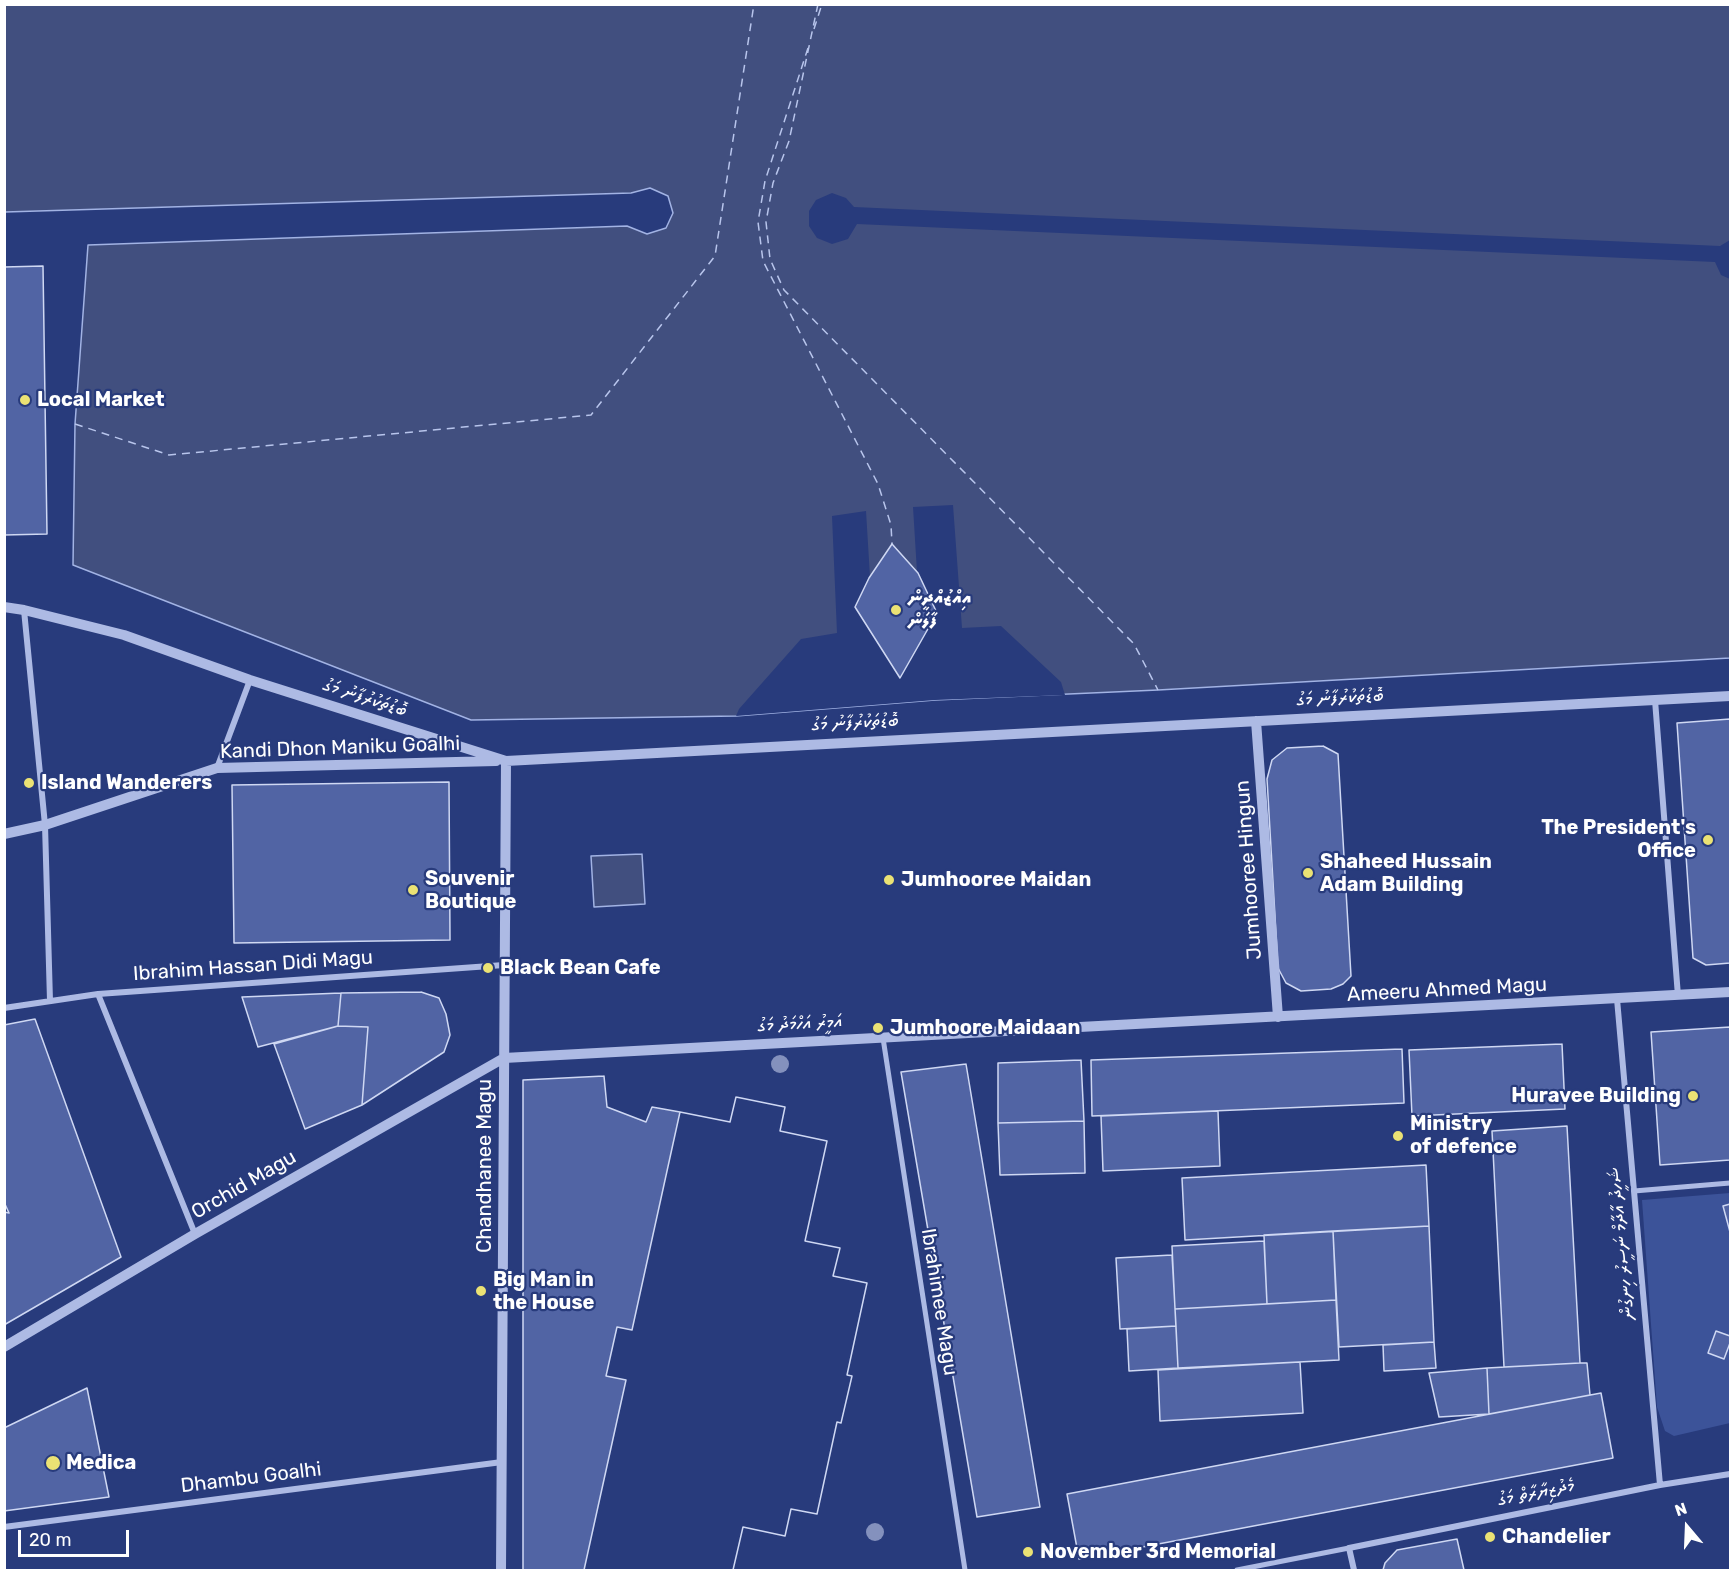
<!DOCTYPE html>
<html>
<head>
<meta charset="utf-8">
<style>
  body { margin:0 }
  #map { position:relative; width:1735px; height:1575px; overflow:hidden; background:#283b7c; font-family:Rubik,sans-serif }
  canvas { display:block }
  .frame { position:absolute; inset:0; border:6px solid #fff; pointer-events:none }
  .north { position:absolute; left:1657px; top:1497px; width:60px; height:60px; -webkit-text-stroke:4px #283b7c; paint-order:stroke; rotate:341deg; font-size:16px; font-weight:700; line-height:24px; text-align:center; color:#fff }
  .north::after { content:''; display:block; margin:auto; width:21px; height:27px; background:#fff; clip-path:polygon(50% 0,100% 100%,50% 72%,0 100%) }
  .scale { position:absolute; left:18px; top:1530px; width:111px; height:27px; box-sizing:border-box; border:3px solid #fff; border-top:0; padding-left:8px; font-size:18px; line-height:21px; white-space:nowrap; color:#fff; -webkit-text-stroke:4px #283b7c; paint-order:stroke }
</style>
</head>
<body>
<div id="map">
<canvas width="1735" height="1575"></canvas>
<div class="frame"></div>
<div class="north">N</div>
<div class="scale">20 m</div>
</div>
<script>
const g = document.querySelector('canvas').getContext('2d');
g.lineJoin = 'round';
function paint(path, color) {
  g.fillStyle = color;
  g.fill(path, 'evenodd');
}
function shape(rows) {
  const path = new Path2D();
  for (const r of rows) {
    path.moveTo(r[0], r[1]);
    for (let i = 2; i < r.length; i += 2) path.lineTo(r[i], r[i + 1]);
  }
  return path;
}
function stroke(path, color, width, dash) {
  g.strokeStyle = color;
  g.lineWidth = width;
  g.lineCap = dash ? 'butt' : 'round';
  g.setLineDash(dash || []);
  g.stroke(path);
}
function drawText(font, color, halo, rows, align = 'center') {
  g.font = font + ' Rubik,"Noto Sans Thaana",sans-serif';
  g.lineWidth = 4.5;
  g.setLineDash([]);
  g.textBaseline = 'middle';
  g.strokeStyle = halo;
  g.fillStyle = color;
  for (const [text, x, y, turn = 0] of rows) {
    g.save();
    g.translate(x, y);
    g.rotate((+turn || 0) * Math.PI / 180);
    g.textAlign = isNaN(turn) ? turn : align;
    if (halo) g.strokeText(text, 0, 0);
    g.fillText(text, 0, 0);
    g.restore();
  }
}
const green = shape([
  [1730,1193,1730,1423,1674,1436,1665,1431,1657,1407,1642,1200]
]);
const water = shape([
  [4,5,1730,5,1730,658,1158,690,935,700,736,716,471,720,73,565,75,424,88,245,627,226,647,234,666,228,673,213,668,196,650,188,631,193,5,212,4,5],
  [642,854,645,904,594,907,591,856,642,854]
]);
const pier = shape([
  [832,193,846,198,854,207,1720,246,1730,240,1730,279,1721,275,1715,262,857,224,848,239,832,244,817,238,809,226,809,211,816,200],
  [953,505,962,628,1001,626,1061,682,1065,695,935,700,736,716,739,709,801,639,837,633,832,516,866,511,870,577,892,544,917,572,913,507]
]);
const ferry = shape([
  [818,4,789,141,773,183,766,222,770,259,784,290,1134,644,1158,690],
  [814,29,822,4],
  [808,48,765,181,758,222,763,261,878,484,891,525,892,544],
  [75,424,169,455,591,415,715,256,754,4]
]);
const building = shape([
  [43,266,47,534,4,535,4,267,43,266],
  [892,544,918,573,937,613,900,678,855,607,869,578,892,544],
  [1730,719,1730,963,1706,965,1693,958,1677,723,1730,719],
  [1323,746,1338,754,1351,976,1343,984,1331,989,1301,991,1286,983,1278,968,1267,779,1272,760,1287,748,1323,746],
  [449,782,450,940,234,943,232,785,449,782],
  [421,992,439,998,446,1014,450,1035,444,1052,362,1105,368,1027,338,1026,341,993,421,992],
  [341,993,338,1026,258,1047,242,997,341,993],
  [35,1019,121,1257,4,1325,4,1212,9,1213,4,1202,4,1025,35,1019],
  [338,1026,368,1027,362,1105,305,1129,274,1044,338,1026],
  [1730,1027,1730,1160,1660,1165,1651,1032,1730,1027],
  [1562,1044,1565,1109,1412,1116,1409,1050,1562,1044],
  [1402,1049,1404,1103,1092,1116,1091,1060,1402,1049],
  [1081,1060,1084,1121,998,1123,998,1063,1081,1060],
  [966,1064,1040,1507,977,1517,901,1072,966,1064],
  [604,1076,607,1107,646,1122,652,1107,680,1112,632,1330,617,1327,606,1376,626,1380,584,1570,523,1570,523,1080,604,1076],
  [736,1097,785,1107,780,1131,827,1141,805,1241,840,1248,833,1276,867,1283,847,1375,852,1376,841,1423,837,1422,817,1514,791,1509,785,1536,743,1527,733,1570,584,1570,626,1380,606,1376,617,1327,632,1330,680,1112,730,1122,736,1097],
  [736,1097,785,1107,780,1131,827,1141,805,1241,840,1248,833,1276,867,1283,847,1375,852,1376,841,1423,837,1422,817,1514,791,1509,785,1536,743,1527,733,1570,584,1570,626,1380,606,1376,617,1327,632,1330,680,1112,730,1122,736,1097],
  [1218,1111,1220,1166,1103,1171,1101,1116,1218,1111],
  [1084,1121,1085,1173,1000,1175,998,1123,1084,1121],
  [1567,1126,1580,1363,1504,1367,1492,1131,1567,1126],
  [1426,1165,1429,1226,1185,1240,1182,1178,1426,1165],
  [1730,1204,1730,1232,1723,1206,1730,1204],
  [1429,1226,1434,1342,1339,1347,1333,1231,1429,1226],
  [1333,1231,1336,1300,1267,1304,1264,1235,1333,1231],
  [1264,1241,1267,1304,1175,1309,1172,1246,1264,1241],
  [1172,1255,1176,1326,1120,1329,1116,1258,1172,1255],
  [1336,1300,1339,1360,1178,1368,1175,1309,1336,1300],
  [1176,1326,1178,1368,1129,1371,1127,1329,1176,1326],
  [1716,1331,1730,1336,1730,1343,1724,1359,1708,1353,1716,1331],
  [1434,1342,1436,1368,1384,1371,1383,1345,1434,1342],
  [1300,1362,1303,1413,1160,1421,1158,1370,1300,1362],
  [1580,1363,1587,1363,1590,1395,1489,1414,1487,1368,1580,1363],
  [1487,1368,1489,1414,1439,1417,1429,1373,1487,1368],
  [87,1388,109,1497,4,1511,4,1428,87,1388],
  [1601,1393,1613,1458,1079,1559,1067,1494,1601,1393],
  [1457,1539,1464,1570,1383,1570,1385,1563,1397,1550,1457,1539]
]);
const pedestrian = shape([
  [883,1038,965,1570],
  [1634,1191,1730,1183],
  [1237,1570,1349,1548]
]);
const minor = shape([
  [24,610,45,825,50,1001],
  [1655,700,1678,996],
  [217,768,250,680],
  [98,994,195,1234],
  [1617,999,1660,1485],
  [4,1008,98,994,504,965],
  [4,1527,502,1462],
  [1354,1570,1349,1548,1660,1485,1730,1474]
]);
const tertiary = shape([
  [4,607,24,610,124,635,250,680,506,761,1730,696],
  [1256,721,1278,1017],
  [4,834,45,825,217,768,496,761],
  [4,1347,195,1234,504,1058,1730,992],
  [501,1570,506,761]
]);
const trees = [
  [780,1064],
  [875,1532]
];
const markers = [
  [25,400,6,"#ebe274"],
  [896,610,6,"#ebe274"],
  [29,783,6,"#ebe274"],
  [1708,840,6,"#ebe274"],
  [1308,873,6,"#ebe274"],
  [889,880,6,"#ebe274"],
  [413,890,6,"#ebe274"],
  [488,968,6,"#ebe274"],
  [878,1028,6,"#ebe274"],
  [1693,1096,6,"#ebe274"],
  [1398,1136,6,"#ebe274"],
  [481,1291,6,"#ebe274"],
  [53,1463,8,"#ebe274"],
  [1490,1537,6,"#ebe274"],
  [1028,1552,6,"#ebe274"]
];
const poiNames = [
  ["Local Market",37,400],
  ["އިއްޒުއްދީން",908,598],
  ["ފާލަން",908,621],
  ["Island Wanderers",41,783],
  ["The President's",1696,828,"right"],
  ["Office",1696,851,"right"],
  ["Shaheed Hussain",1320,862],
  ["Adam Building",1320,885],
  ["Souvenir",425,879],
  ["Boutique",425,902],
  ["Jumhooree Maidan",901,880],
  ["Black Bean Cafe",500,968],
  ["Jumhoore Maidaan",890,1028],
  ["Huravee Building",1681,1096,"right"],
  ["Ministry",1410,1124],
  ["of defence",1410,1147],
  ["Big Man in",493,1280],
  ["the House",493,1303],
  ["Medica",66,1463],
  ["Chandelier",1502,1537],
  ["November 3rd Memorial",1040,1552]
];
const streetNames = [
  ["ބޮޑުތަކުރުފާނު މަގު",365,698,18],
  ["ބޮޑުތަކުރުފާނު މަގު",1340,698,-3],
  ["ބޮޑުތަކުރުފާނު މަގު",855,723,-3],
  ["Kandi Dhon Maniku Goalhi",340,748,-2],
  ["Jumhooree Hingun",1249,870,-94],
  ["Ibrahim Hassan Didi Magu",253,966,-4],
  ["Ameeru Ahmed Magu",1447,990,-3],
  ["އަމީރު އަހްމަދު މަގު",800,1024,-3],
  ["Chandhanee Magu",485,1166,-90],
  ["Orchid Magu",244,1185,-30],
  ["ޝަހީދު އާދާމް ނަސީރު ހިނގުން",1622,1244,-95],
  ["Ibrahimee Magu",939,1302,81],
  ["Dhambu Goalhi",251,1478,-7],
  ["މެދުޒިޔާރާތް މަގު",1536,1493,-11]
];
paint(green, '#3c5399');
paint(water, '#414f7f');
stroke(water, '#a2b3e4', 1.5);
paint(pier, '#283b7c');
stroke(ferry, '#b8c5ec', 1.5, [8, 6]);
paint(building, '#5164a4');
stroke(building, '#cfd8f3', 1.5);
stroke(pedestrian, '#adbae4', 5);
stroke(minor, '#adbae4', 6);
stroke(tertiary, '#adbae4', 10);
g.fillStyle = '#8491bd';
for (const [x, y] of trees) {
  g.beginPath();
  g.arc(x, y, 9, 0, 2 * Math.PI);
  g.fill();
}
for (const [x, y, r, color] of markers) {
  const dot = new Path2D();
  dot.arc(x, y, r, 0, 2 * Math.PI);
  g.fillStyle = color;
  g.fill(dot);
  stroke(dot, '#283b7c', 2);
}
drawText('bold 20px', '#fff', '#283b7c', poiNames, 'left');
drawText('20px', '#fff', '#283b7c', streetNames);
</script>
</body>
</html>
